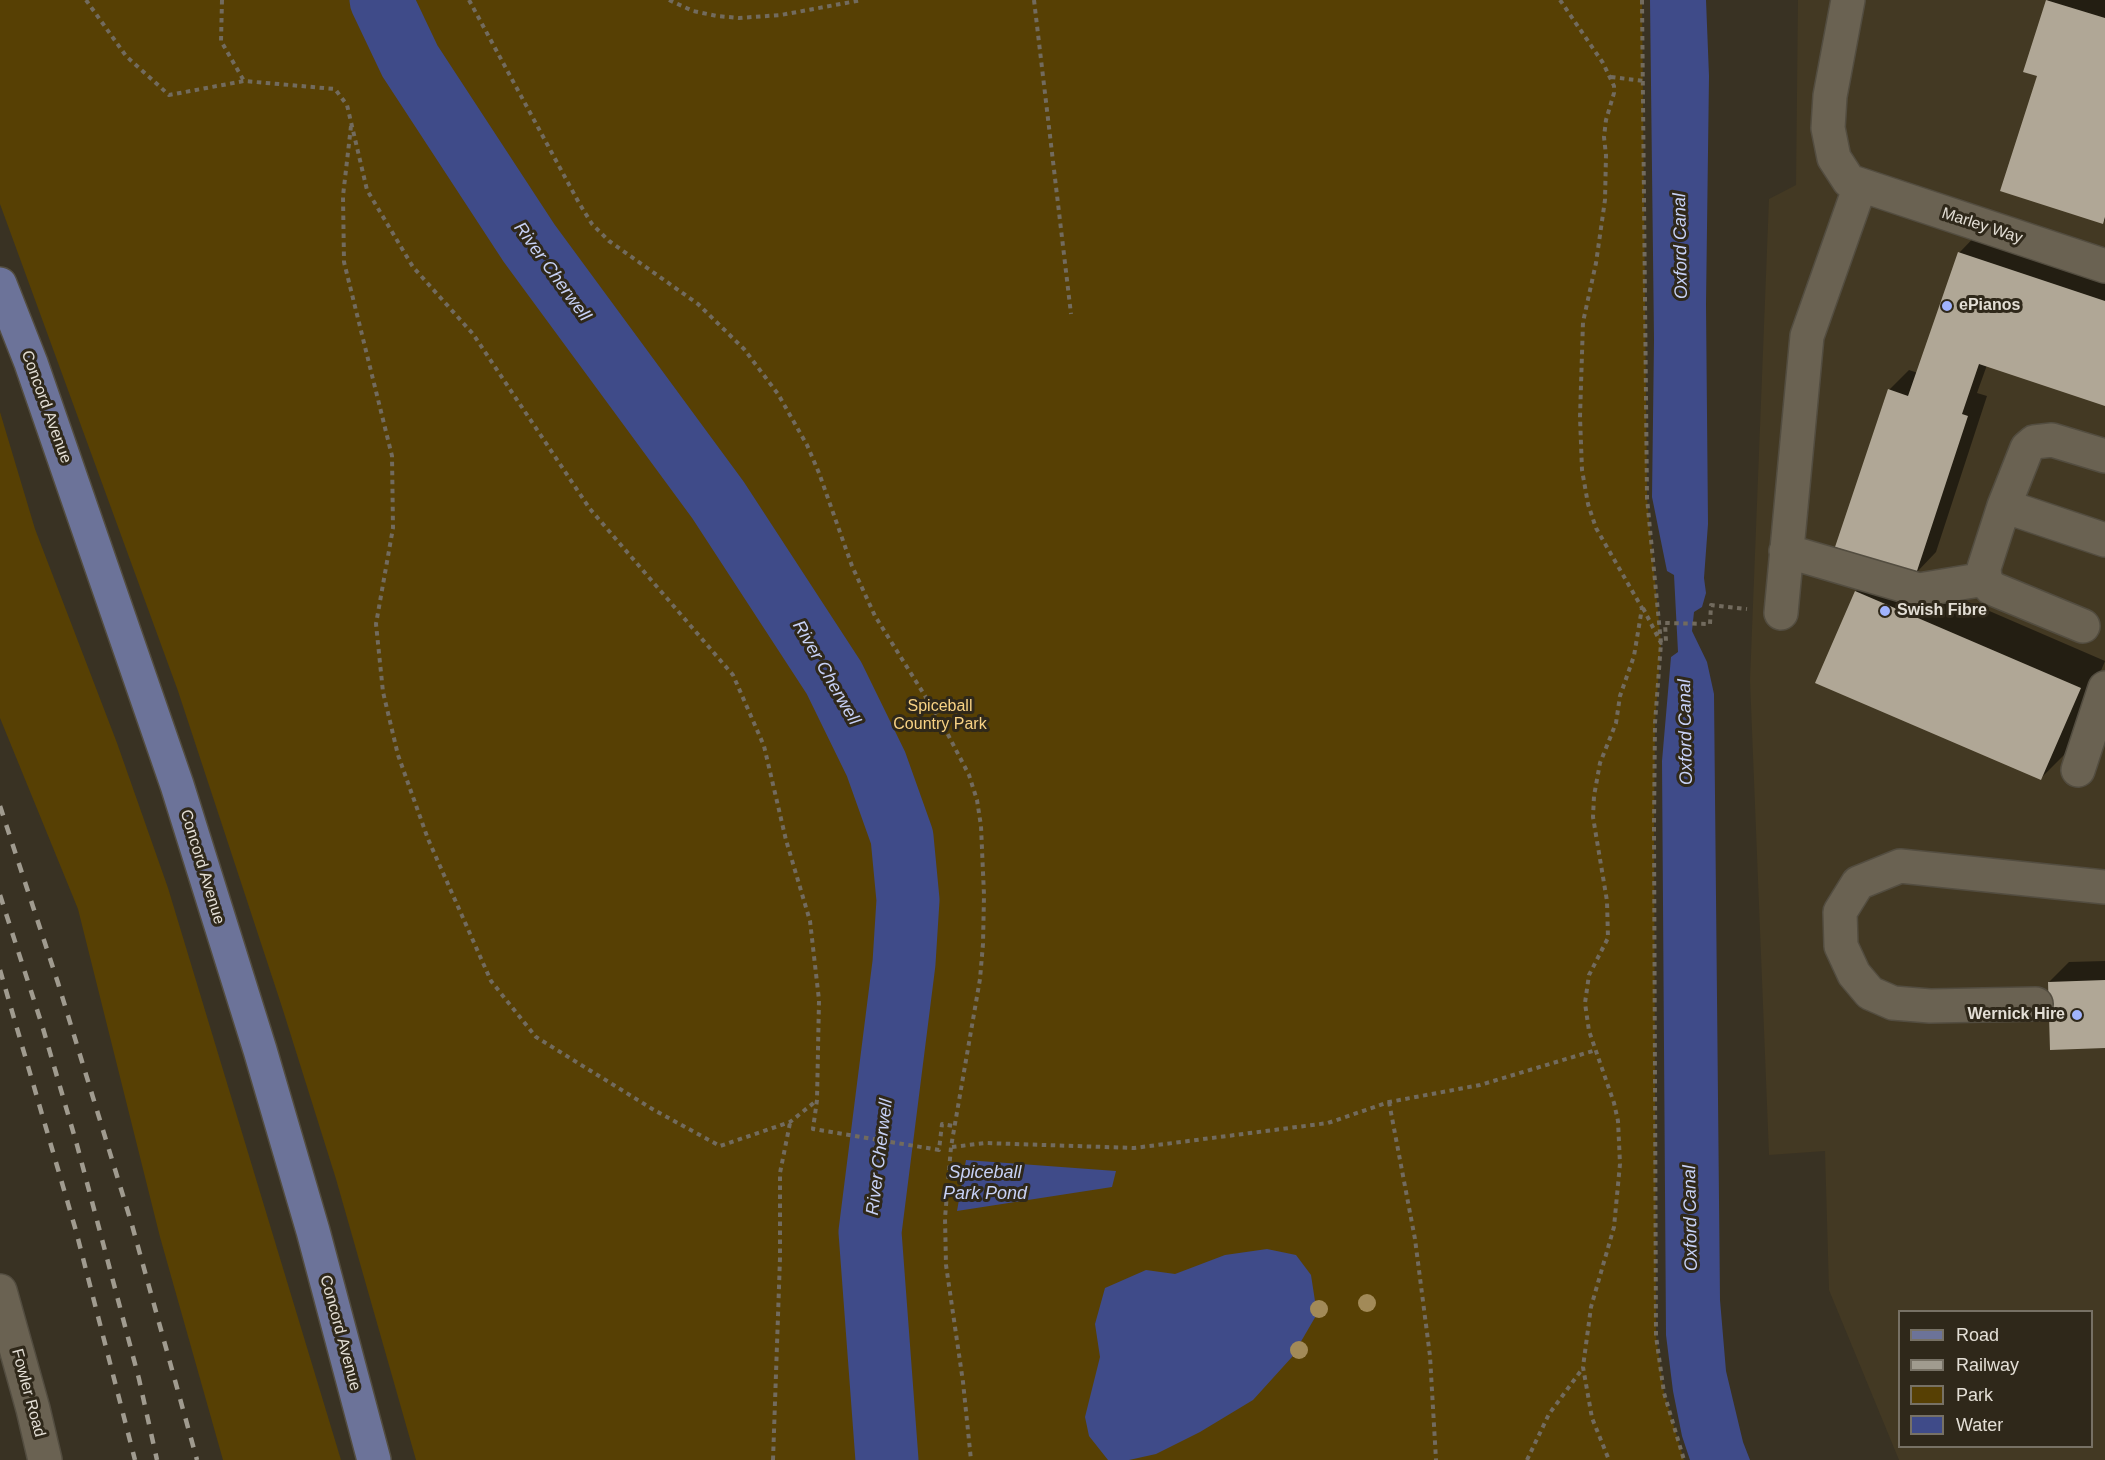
<!DOCTYPE html>
<html>
<head>
<meta charset="utf-8">
<style>
  body { margin:0 }
  #map { position:relative; width:2105px; height:1460px; overflow:hidden; background:#393223; font-family:Arial,sans-serif }
  canvas { display:block }
  .legend { position:absolute; left:1898px; top:1310px; width:195px; height:138px; box-sizing:border-box; background:#2f281a; border:2px solid #777165; margin:0; padding:8px 10px; list-style:none; font-size:18px; color:#e3ded5 }
  .legend li { display:flex; align-items:center; gap:12px; height:30px }
  .legend b { width:30px; border:2px solid #777165 }
</style>
</head>
<body>
<div id="map">
<canvas width="2105" height="1460"></canvas>
<ul class="legend">
<li><b style="height:8px;background:#6c7399"></b>Road</li>
<li><b style="height:8px;background:#a09b8f"></b>Railway</li>
<li><b style="height:16px;background:#574004"></b>Park</li>
<li><b style="height:16px;background:#3f4b89"></b>Water</li>
</ul>
</div>
<script>
const g = document.querySelector('canvas').getContext('2d');
g.lineJoin = 'round';
function paint(path, color) {
  g.fillStyle = color;
  g.fill(path, 'evenodd');
}
function shape(rows) {
  const path = new Path2D();
  for (const r of rows) {
    path.moveTo(r[0], r[1]);
    for (let i = 2; i < r.length; i += 2) path.lineTo(r[i], r[i + 1]);
  }
  return path;
}
function stroke(path, color, width, dash) {
  g.strokeStyle = color;
  g.lineWidth = width;
  g.lineCap = dash ? 'butt' : 'round';
  g.setLineDash(dash || []);
  g.stroke(path);
}
function drawText(font, color, halo, rows, align = 'center') {
  g.font = font + ' Arial,sans-serif';
  g.lineWidth = 6;
  g.setLineDash([]);
  g.textBaseline = 'middle';
  g.strokeStyle = halo;
  g.fillStyle = color;
  for (const [text, x, y, turn = 0] of rows) {
    g.save();
    g.translate(x, y);
    g.rotate((+turn || 0) * Math.PI / 180);
    g.textAlign = isNaN(turn) ? turn : align;
    if (halo) g.strokeText(text, 0, 0);
    g.fillText(text, 0, 0);
    g.restore();
  }
}
const built = shape([
  [1798,0,2105,0,2105,1460,1899,1460,1829,1290,1825,1151,1769,1155,1750,680,1769,199,1796,185],
  [1900,1312,2092,1312,2092,1446,1900,1446]
]);
const green = shape([
  [0,0,1642,0,1647,498,1661,643,1655,723,1654,826,1656,1336,1664,1393,1684,1460,416,1460,336,1179,282,1007,178,691,0,204],
  [0,412,35,529,117,743,168,888,341,1460,223,1460,160,1237,78,909,0,718]
]);
const water = shape([
  [1650,0,1706,0,1709,76,1706,304,1708,524,1704,578,1706,593,1702,607,1694,612,1692,631,1707,662,1714,694,1720,1300,1726,1371,1743,1442,1750,1460,1690,1460,1682,1436,1673,1391,1666,1335,1662,761,1671,657,1678,652,1674,575,1667,571,1652,497,1654,340],
  [966,1160,1116,1171,1112,1187,957,1211],
  [1267,1249,1296,1255,1311,1275,1317,1314,1292,1357,1253,1400,1200,1432,1156,1454,1129,1460,1108,1460,1089,1436,1085,1417,1100,1357,1095,1324,1105,1288,1146,1270,1175,1274,1225,1255]
]);
const shadow = shape([
  [2048,0,2105,0,2105,220,2102,222,2039,75,2025,71],
  [1985,226,2105,266,2105,405,1987,365,1977,393,1987,396,1936,552,1916,573,1889,390,1909,370,1918,373,1959,253],
  [1883,565,2105,661,2067,752,2041,778,1817,683,1856,591],
  [2105,961,2105,1046,2049,982,2069,962]
]);
const river = shape([
  [381,0,410,61,529,243,718,500,834,678,876,764,902,837,908,900,904,963,870,1232,887,1460]
]);
const building = shape([
  [2046,0,2105,18,2105,217,2103,224,2000,191,2037,76,2023,72],
  [1958,252,2105,301,2105,406,1979,364,1962,414,1968,416,1916,574,1835,547,1888,389,1908,396],
  [1855,591,2081,688,2041,780,1815,683],
  [2105,980,2105,1048,2050,1050,2048,982]
]);
const path = shape([
  [86,0,126,56,169,95,244,81,335,89,347,105,367,190,413,267,473,334,590,509,733,675,764,746,786,840,810,921,819,1000,817,1100,813,1129,939,1150,942,1124,954,1126],
  [222,0,221,41,244,81],
  [469,0,579,203,592,224,609,241,698,304,744,349,778,394,807,445,819,473,852,566,875,616,942,723,969,775,977,800,981,826,984,895,983,944,980,979,951,1147,945,1218,946,1265,963,1382,971,1460],
  [669,0,693,11,717,16,739,18,781,15,862,0],
  [1034,0,1071,314],
  [1560,0,1603,63,1614,86,1614,93,1606,120,1604,137,1606,155,1605,200,1596,263,1583,322,1580,417,1582,470,1588,504,1596,528,1642,608,1634,656,1620,696,1616,723,1600,763,1594,796,1593,817,1607,901,1608,938,1589,975,1585,1003,1589,1031,1614,1103,1618,1121,1620,1164,1614,1227,1591,1307,1583,1367,1592,1418,1609,1460],
  [1642,0,1647,498,1661,643,1655,723,1654,826,1656,1336,1664,1393,1684,1460],
  [1611,77,1644,81],
  [351,126,343,196,344,262,392,456,393,528,376,624,383,692,398,755,428,839,491,981,536,1037,654,1110,720,1146,790,1122,816,1101],
  [1643,608,1661,643,1666,641,1665,623,1710,624,1711,605,1747,609],
  [1389,1102,1415,1239,1430,1356,1436,1460],
  [952,1147,985,1143,1134,1148,1328,1123,1389,1102,1480,1085,1596,1050],
  [773,1460,780,1258,780,1173,790,1123],
  [1527,1460,1549,1414,1583,1368]
]);
const minor = shape([
  [1848,0,1830,96,1828,128,1834,158,1849,181,2105,266],
  [2004,506,2105,540],
  [1786,551,1919,590,1985,579],
  [1781,613,1807,336,1860,186],
  [2083,626,1991,588,1985,579,1984,568,2004,506,2027,448,2034,442,2052,440,2105,456],
  [2078,770,2105,688],
  [2036,1004,1930,1006,1893,1003,1870,993,1854,974,1841,946,1840,912,1858,883,1900,866,2105,887],
  [0,1291,33,1409,45,1460]
]);
const major = shape([
  [0,284,31,363,177,785,260,1050,313,1231,374,1460]
]);
const rail = shape([
  [0,806,58,983,132,1225,197,1460],
  [0,895,42,1025,77,1145,139,1379,157,1460],
  [0,970,76,1231,135,1460]
]);
const trees = [
  [1367,1303],
  [1319,1309],
  [1299,1350]
];
const markers = [
  [1947,306,6,"#a0b3fd"],
  [1885,611,6,"#a0b3fd"],
  [2077,1015,6,"#a0b3fd"]
];
const streetNames = [
  ["Marley Way",1982,226,18],
  ["Concord Avenue",46,407,70],
  ["Concord Avenue",202,867,73],
  ["Concord Avenue",340,1333,75],
  ["Fowler Road",28,1393,75]
];
const poiNames = [
  ["ePianos",1959,306],
  ["Swish Fibre",1897,611],
  ["Wernick Hire",2065,1015,"right"]
];
const parkNames = [
  ["Spiceball",940,707],
  ["Country Park",940,725]
];
const waterNames = [
  ["Oxford Canal",1681,246,-91],
  ["River Cherwell",552,272,54],
  ["River Cherwell",826,673,60],
  ["Oxford Canal",1686,732,-91],
  ["River Cherwell",880,1157,-83],
  ["Spiceball",985,1173],
  ["Park Pond",985,1194],
  ["Oxford Canal",1691,1218,-91]
];
paint(built, '#433923');
paint(green, '#574004');
paint(water, '#3f4b89');
paint(shadow, '#0007');
stroke(river, '#3f4b89', 63);
paint(building, '#b0a796');
stroke(minor, '#534d40', 36);
stroke(major, '#534d40', 36);
stroke(path, '#726b5e', 4, [4.5, 4.5]);
stroke(minor, '#6a6252', 33);
stroke(major, '#6c7399', 33);
stroke(rail, '#a09b8f', 4.5, [10, 10]);
g.fillStyle = '#a28a58';
for (const [x, y] of trees) {
  g.beginPath();
  g.arc(x, y, 9, 0, 2 * Math.PI);
  g.fill();
}
for (const [x, y, r, color] of markers) {
  const dot = new Path2D();
  dot.arc(x, y, r, 0, 2 * Math.PI);
  g.fillStyle = color;
  g.fill(dot);
  stroke(dot, '#2f281a', 2);
}
drawText('16px', '#e3ded5', '#2f281a', streetNames);
drawText('bold 16px', '#e3ded5', '#2f281a', poiNames, 'left');
drawText('16px', '#f8d284', '#2f281a', parkNames);
drawText('italic 18px', '#c7d1f6', '#2f281a', waterNames);
</script>
</body>
</html>
